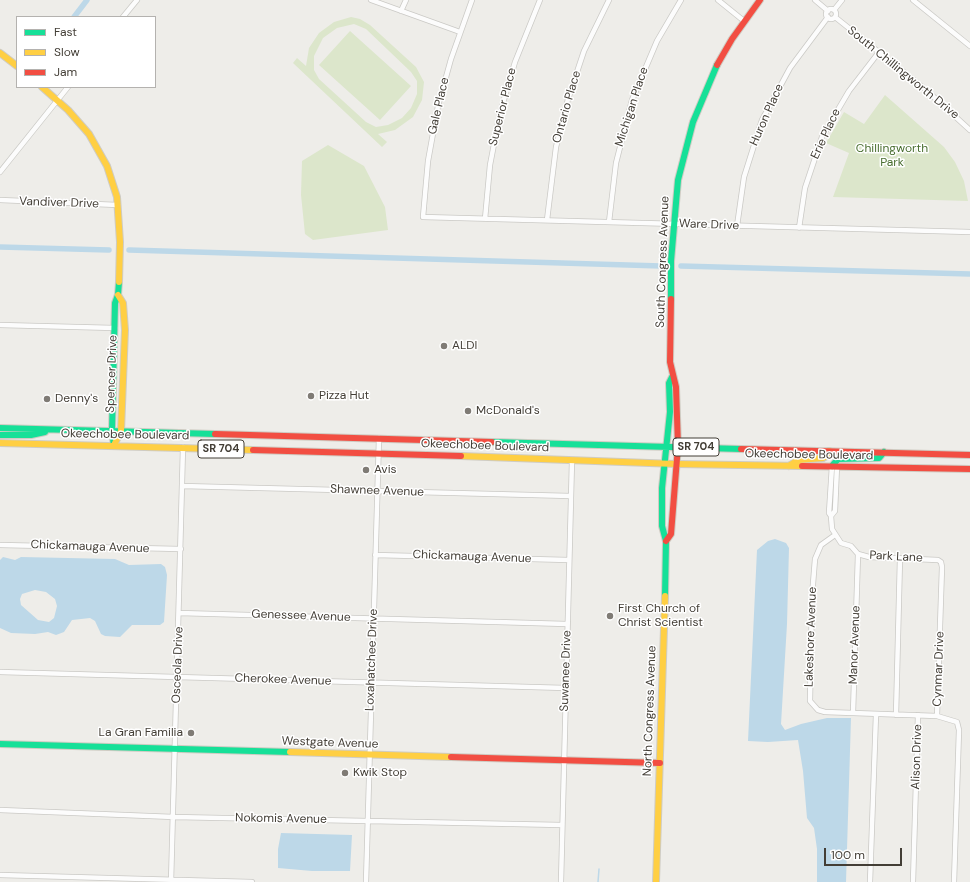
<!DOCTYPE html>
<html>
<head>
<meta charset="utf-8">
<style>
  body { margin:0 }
  #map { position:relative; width:970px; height:882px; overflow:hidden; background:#eeede9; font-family:"DM Sans",sans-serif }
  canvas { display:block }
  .legend { position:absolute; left:16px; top:16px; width:140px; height:72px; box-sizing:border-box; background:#fff; border:1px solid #b4b2af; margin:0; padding:5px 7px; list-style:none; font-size:12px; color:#433e36 }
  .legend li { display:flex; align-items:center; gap:8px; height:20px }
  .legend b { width:20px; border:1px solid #b4b2af }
  .scale { position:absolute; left:824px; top:848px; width:78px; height:18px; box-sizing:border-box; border:2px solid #433e36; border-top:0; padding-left:5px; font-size:12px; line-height:14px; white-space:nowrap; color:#433e36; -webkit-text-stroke:3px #fff; paint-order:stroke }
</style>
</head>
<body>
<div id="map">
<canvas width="970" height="882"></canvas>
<ul class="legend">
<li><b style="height:5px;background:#16e098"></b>Fast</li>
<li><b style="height:5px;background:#ffcf43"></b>Slow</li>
<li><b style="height:5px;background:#f24e42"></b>Jam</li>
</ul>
<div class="scale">100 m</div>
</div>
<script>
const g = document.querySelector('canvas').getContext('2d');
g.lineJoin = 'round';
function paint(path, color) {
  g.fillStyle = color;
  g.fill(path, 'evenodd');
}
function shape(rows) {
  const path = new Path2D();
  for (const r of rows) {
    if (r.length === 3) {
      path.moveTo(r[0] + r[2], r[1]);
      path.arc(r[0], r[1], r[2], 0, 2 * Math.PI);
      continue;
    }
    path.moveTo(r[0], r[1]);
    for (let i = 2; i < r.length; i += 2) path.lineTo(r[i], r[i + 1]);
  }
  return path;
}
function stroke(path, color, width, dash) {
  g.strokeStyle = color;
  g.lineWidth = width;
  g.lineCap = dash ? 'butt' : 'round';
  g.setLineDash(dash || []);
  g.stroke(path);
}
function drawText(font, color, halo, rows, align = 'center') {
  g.font = font + ' "DM Sans",sans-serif';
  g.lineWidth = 3;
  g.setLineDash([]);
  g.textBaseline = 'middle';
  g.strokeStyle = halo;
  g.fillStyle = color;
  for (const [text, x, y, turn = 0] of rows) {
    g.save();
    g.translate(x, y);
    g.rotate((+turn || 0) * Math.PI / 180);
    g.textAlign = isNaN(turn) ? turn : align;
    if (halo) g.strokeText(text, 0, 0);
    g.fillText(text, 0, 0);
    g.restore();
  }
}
const green = shape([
  [351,17,360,19,370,25,416,67,424,82,422,100,413,117,395,130,378,134,387,142,382,147,293,63,297,58,306,66,309,48,319,33,334,22],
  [354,24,366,29,411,72,417,81,417,94,411,108,402,118,388,125,376,127,366,122,319,79,314,70,314,56,323,38,337,28],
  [350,31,411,86,380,120,319,65],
  [885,95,944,147,955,162,964,181,968,201,833,197,849,153,826,143,844,112,864,124],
  [328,145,364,166,385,207,388,230,313,240,305,234,301,195,302,161]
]);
const water = shape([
  [775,539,786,543,789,548,787,624,781,724,785,730,801,724,827,718,851,718,846,882,817,882,817,849,814,828,807,818,803,771,798,740,768,742,748,741,757,550,768,541],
  [3,557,15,560,21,557,115,559,129,565,161,564,165,567,167,575,164,622,160,625,132,625,120,637,105,636,101,634,95,621,90,618,72,620,64,632,56,635,48,632,35,634,11,633,0,628,0,560],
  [35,590,46,592,55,599,57,606,54,618,49,622,38,620,21,605,20,599,22,594],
  [281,833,352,835,350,871,312,871,278,868,278,849]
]);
const stream = shape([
  [598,882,599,869]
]);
const canal = shape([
  [74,17,87,0],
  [0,247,109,250],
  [129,250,661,266],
  [681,266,970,274]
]);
const street = shape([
  [371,0,460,32],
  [472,0,451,59,438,106,428,161,423,217,970,232],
  [718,0,744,21],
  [815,0,828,11],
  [913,0,970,46],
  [831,14,5],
  [834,10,842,0],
  [401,11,406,0],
  [123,17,137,0],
  [835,17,925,89,970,130],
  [0,172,68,87],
  [0,200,118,205],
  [485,219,490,165,500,113,515,62,540,0],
  [547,220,556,147,568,99,584,51,609,0],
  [609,222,616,163,632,100,657,41,681,0],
  [737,226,744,177,762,120,790,68,828,17],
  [799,228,805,188,822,137,849,91,879,52],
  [0,325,115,328],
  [832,466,829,513,831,516,832,529,841,543,851,546,858,554,869,557,938,560,941,562,942,567,937,716],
  [182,486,571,496],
  [831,516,835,511,837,466],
  [835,535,821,545,815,559,812,596,810,701,818,710,825,712,937,716,957,722,959,730,954,882],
  [0,545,181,549],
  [375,555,569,560],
  [179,613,567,624],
  [0,672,566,688],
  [853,713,858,554],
  [896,715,900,558],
  [0,810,174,817,562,825],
  [0,875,252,882],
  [171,882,183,447],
  [366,882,379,438],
  [561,882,572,460],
  [870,882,876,714],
  [913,882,918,715]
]);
const fast = shape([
  [671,299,671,261,678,180,693,122,717,65],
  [0,428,215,434],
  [0,435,31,435,45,432],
  [492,442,741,449],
  [114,446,112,431,115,303,118,295,119,282],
  [832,466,838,459,879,458,884,452],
  [665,596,666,541,662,526,662,488,670,412,669,383,672,377],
  [0,744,290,752]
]);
const slow = shape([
  [0,53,17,66],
  [42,87,68,110,89,134,107,166,117,197,120,242,119,282],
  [0,443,253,450],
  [114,445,121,431,125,330,123,303,118,295],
  [461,456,676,464,802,466],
  [789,466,798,460,823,458,828,455,829,451],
  [290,752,451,757],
  [656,882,665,596]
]);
const jam = shape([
  [717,65,732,39,760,0],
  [215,434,492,442],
  [741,449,970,455],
  [253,450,461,456],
  [802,466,970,469],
  [666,541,671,534,678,446,676,387,670,362,671,299],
  [451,757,660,763]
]);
const markers = [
  [444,346,4,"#7f7b75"],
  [311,396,4,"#7f7b75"],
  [47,399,4,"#7f7b75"],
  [468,411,4,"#7f7b75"],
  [366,470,4,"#7f7b75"],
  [610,616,4,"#7f7b75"],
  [191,733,4,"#7f7b75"],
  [345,773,4,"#7f7b75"]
];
const shields = [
  [696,447,46],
  [221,449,46]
];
const shieldNames = [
  ["SR 704",696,447],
  ["SR 704",221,449]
];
const streetNames = [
  ["South Chillingworth Drive",903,73,39],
  ["Gale Place",439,106,-77],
  ["Superior Place",503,107,-76],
  ["Ontario Place",567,107,-74],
  ["Michigan Place",632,107,-72],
  ["Huron Place",767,115,-66],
  ["Erie Place",826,134,-65],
  ["Vandiver Drive",59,203,2],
  ["Ware Drive",709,225,2],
  ["South Congress Avenue",663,262,-88],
  ["Spencer Drive",112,374,-88],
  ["Okeechobee Boulevard",125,435,1],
  ["Okeechobee Boulevard",485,446,2],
  ["Okeechobee Boulevard",809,455,1],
  ["Shawnee Avenue",377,491,2],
  ["Chickamauga Avenue",90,547,2],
  ["Chickamauga Avenue",472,557,2],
  ["Park Lane",896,557,3],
  ["Genessee Avenue",301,616,2],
  ["Lakeshore Avenue",811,637,-88],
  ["Manor Avenue",855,645,-88],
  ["Loxahatchee Drive",372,660,-88],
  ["Osceola Drive",178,665,-88],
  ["Cynmar Drive",939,669,-88],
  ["Suwanee Drive",566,671,-88],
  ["Cherokee Avenue",283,680,2],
  ["North Congress Avenue",650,711,-88],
  ["Westgate Avenue",330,743,2],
  ["Alison Drive",917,757,-88],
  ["Nokomis Avenue",281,819,1]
];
const parkNames = [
  ["Chillingworth",892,149],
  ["Park",892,163]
];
const poiNames = [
  ["ALDI",452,346],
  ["Pizza Hut",319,396],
  ["Denny's",55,399],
  ["McDonald's",476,411],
  ["Avis",374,470],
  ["First Church of",618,609],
  ["Christ Scientist",618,623],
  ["La Gran Familia",183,733,"right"],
  ["Kwik Stop",353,773]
];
paint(green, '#dce6cb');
paint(water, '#bdd8e8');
stroke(stream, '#bdd8e8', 1.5);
stroke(canal, '#bdd8e8', 5.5);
stroke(street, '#cac9c5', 6);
stroke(fast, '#cfccc3', 8);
stroke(slow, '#cfccc3', 8);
stroke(jam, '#cfccc3', 8);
stroke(street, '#fcfcfc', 4.5);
stroke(fast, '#16e098', 6);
stroke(slow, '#ffcf43', 6);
stroke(jam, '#f24e42', 6);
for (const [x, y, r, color] of markers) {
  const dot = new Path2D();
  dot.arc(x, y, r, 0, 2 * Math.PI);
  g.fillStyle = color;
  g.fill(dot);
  stroke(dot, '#fff', 1.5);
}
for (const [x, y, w] of shields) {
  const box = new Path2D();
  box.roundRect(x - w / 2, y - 9, w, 18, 3);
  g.fillStyle = '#fff';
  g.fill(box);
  stroke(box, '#433e36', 1);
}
drawText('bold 11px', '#433e36', null, shieldNames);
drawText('12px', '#433e36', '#fff', streetNames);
drawText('12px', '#496e30', '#fff', parkNames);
drawText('12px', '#433e36', '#fff', poiNames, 'left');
</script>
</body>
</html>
